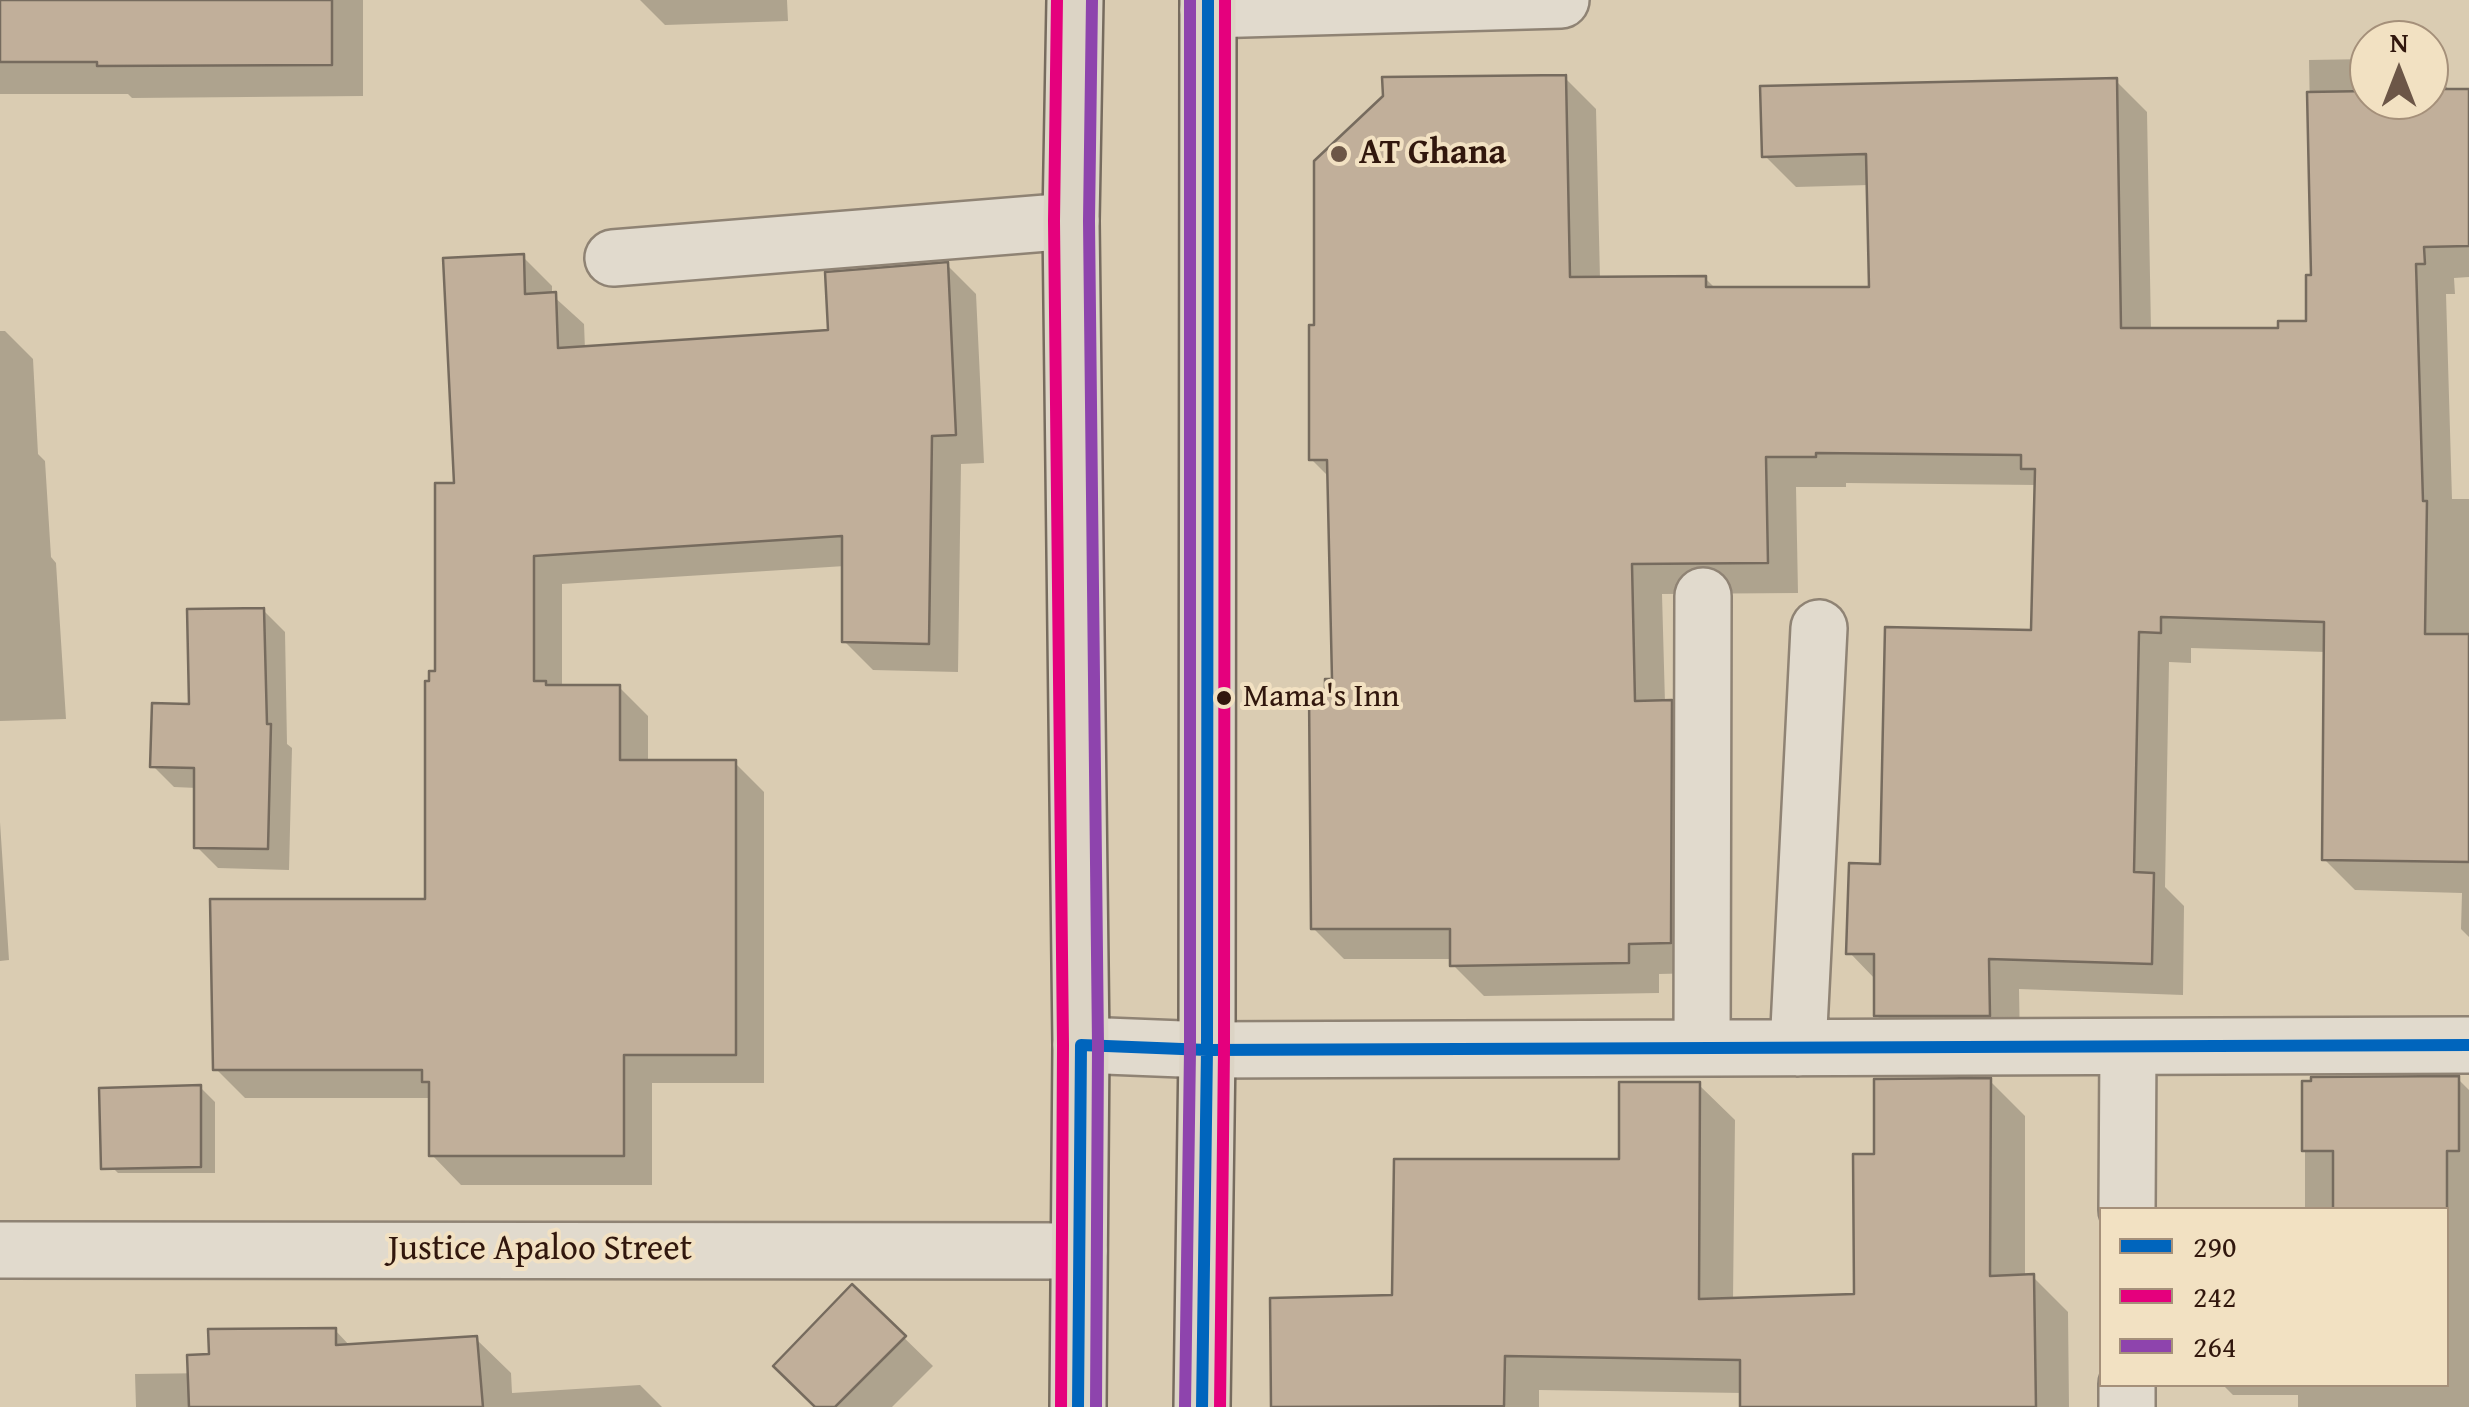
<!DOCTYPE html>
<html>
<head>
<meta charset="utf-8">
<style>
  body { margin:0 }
  #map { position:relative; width:2469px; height:1407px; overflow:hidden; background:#daccb2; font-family:"Gentium Book Plus",serif }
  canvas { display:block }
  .legend { position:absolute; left:2099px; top:1207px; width:350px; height:180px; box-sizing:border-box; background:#f2e1c2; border:2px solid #a5907a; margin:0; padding:12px 18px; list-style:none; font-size:30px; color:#31170d }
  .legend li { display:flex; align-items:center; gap:20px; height:50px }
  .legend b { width:50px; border:2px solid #a5907a }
  .north { position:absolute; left:2349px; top:20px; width:100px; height:100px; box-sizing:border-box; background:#f2e1c2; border:2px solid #a5907a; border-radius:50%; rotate:0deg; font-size:28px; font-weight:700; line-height:40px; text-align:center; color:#31170d }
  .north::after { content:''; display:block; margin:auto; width:35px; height:45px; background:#6c5647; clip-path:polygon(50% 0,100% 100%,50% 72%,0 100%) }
</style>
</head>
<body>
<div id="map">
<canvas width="2469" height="1407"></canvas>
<ul class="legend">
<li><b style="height:12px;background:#0065bd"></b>290</li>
<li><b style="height:12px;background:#e5007d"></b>242</li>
<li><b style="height:12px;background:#8e44ad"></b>264</li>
</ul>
<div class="north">N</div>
</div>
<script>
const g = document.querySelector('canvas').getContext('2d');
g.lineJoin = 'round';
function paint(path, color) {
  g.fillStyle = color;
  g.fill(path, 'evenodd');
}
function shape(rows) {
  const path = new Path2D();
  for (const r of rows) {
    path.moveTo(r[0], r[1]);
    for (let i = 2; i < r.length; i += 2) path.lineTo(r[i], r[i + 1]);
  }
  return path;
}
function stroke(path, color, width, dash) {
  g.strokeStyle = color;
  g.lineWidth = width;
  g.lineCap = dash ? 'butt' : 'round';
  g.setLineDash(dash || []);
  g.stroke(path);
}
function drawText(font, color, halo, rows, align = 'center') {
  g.font = font + ' "Gentium Book Plus",serif';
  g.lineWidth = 8;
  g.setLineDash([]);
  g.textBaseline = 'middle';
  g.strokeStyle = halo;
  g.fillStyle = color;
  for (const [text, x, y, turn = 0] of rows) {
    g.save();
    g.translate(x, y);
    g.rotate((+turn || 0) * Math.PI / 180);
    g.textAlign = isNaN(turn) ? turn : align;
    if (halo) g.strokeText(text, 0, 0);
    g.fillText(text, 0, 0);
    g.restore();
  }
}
const shadow = shape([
  [0,0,363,0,363,96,132,98,128,94,0,94],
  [640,0,787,0,788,21,665,25],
  [2369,59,2369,100,2429,100,2429,67,2451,92,2469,91,2469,277,2454,278,2455,294,2446,294,2452,499,2469,499,2469,937,2461,929,2462,893,2355,890,2324,859,2326,652,2191,648,2191,663,2169,662,2165,887,2184,906,2183,995,2019,989,2020,1046,1907,1046,1876,1015,1876,980,1849,952,1882,866,2034,633,2037,485,1846,483,1846,487,1796,487,1798,593,1662,594,1665,703,1671,703,1702,734,1701,973,1659,974,1659,993,1484,996,1453,965,1453,959,1344,959,1313,928,1328,695,1334,682,1330,478,1311,459,1565,78,1596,109,1600,279,1705,278,1716,289,1872,289,1869,185,1796,187,1765,156,2116,81,2147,112,2151,331,2281,331,2309,324,2313,277,2309,60],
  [523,257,552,286,552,295,584,324,585,349,831,332,947,265,976,294,984,463,961,464,958,672,873,670,844,641,845,566,562,584,562,687,619,687,648,716,648,763,735,763,764,792,764,1083,652,1083,652,1185,461,1185,432,1155,432,1098,245,1098,216,1069,428,901,437,673,456,486],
  [0,331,5,331,33,359,38,454,45,461,51,557,56,563,66,719,0,721],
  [263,610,285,632,287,744,292,748,289,870,218,868,197,847,197,788,174,787,153,766,192,706],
  [0,822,9,960,0,961],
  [2458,1079,2469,1090,2469,1407,2298,1407,2298,1395,2233,1395,2222,1384,2446,1384,2446,1210,2305,1210,2305,1084],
  [1990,1081,2025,1116,2025,1277,2033,1277,2068,1312,2069,1407,1743,1407,1743,1393,1539,1390,1539,1407,1274,1407,1273,1300,1395,1297,1622,1162,1699,1085,1735,1120,1733,1300,1856,1297,1876,1156],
  [200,1087,215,1102,215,1173,118,1173,103,1158],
  [853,1288,933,1366,892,1407,817,1407],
  [335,1330,351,1347,476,1339,511,1373,512,1393,640,1385,662,1407,136,1407,135,1374,212,1373]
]);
const building = shape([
  [0,0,332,0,332,65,97,66,97,62,0,62,0,0],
  [1566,75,1570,277,1706,276,1706,287,1869,287,1866,154,1762,157,1760,86,2117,78,2121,328,2278,328,2278,321,2306,321,2306,275,2311,275,2307,92,2369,91,2369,100,2429,100,2429,89,2469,89,2469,246,2424,247,2425,264,2416,264,2423,501,2427,501,2425,634,2469,634,2469,862,2322,860,2324,622,2161,617,2161,633,2139,632,2134,872,2154,873,2152,964,1989,959,1990,1016,1874,1016,1874,954,1846,954,1849,863,1880,864,1885,627,2031,630,2035,469,2021,469,2021,455,1816,453,1816,457,1766,457,1768,563,1632,564,1635,701,1672,700,1671,943,1629,944,1629,963,1450,966,1450,929,1311,929,1309,693,1325,693,1325,679,1332,679,1327,460,1309,460,1309,325,1314,325,1314,161,1383,96,1382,77,1566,75],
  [524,254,525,294,556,292,558,348,828,330,825,272,948,262,956,435,932,436,929,644,842,642,842,536,534,556,534,681,546,681,546,685,620,685,620,760,736,760,736,1055,624,1055,624,1156,429,1156,429,1082,422,1082,422,1070,213,1070,210,899,425,899,425,681,429,681,429,671,435,671,435,483,454,483,443,258,524,254],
  [264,608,267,724,271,724,268,849,194,848,194,768,150,767,152,703,189,704,187,609,264,608],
  [2459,1076,2459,1151,2447,1151,2447,1210,2333,1210,2333,1151,2302,1151,2302,1081,2311,1081,2311,1077,2459,1076],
  [1991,1078,1990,1276,2034,1274,2036,1407,1740,1407,1740,1360,1505,1356,1504,1406,1271,1407,1270,1298,1392,1295,1394,1159,1619,1159,1619,1082,1700,1082,1699,1299,1854,1294,1853,1154,1874,1154,1874,1079,1991,1078],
  [201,1085,201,1167,101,1169,99,1088,201,1085],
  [852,1284,906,1336,835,1407,815,1407,773,1366,852,1284],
  [336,1328,336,1345,477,1336,483,1407,189,1407,187,1355,209,1354,208,1329,336,1328]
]);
const minor = shape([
  [1208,10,1561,0],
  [613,258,1071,221],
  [1081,1045,1207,1050,2469,1045],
  [1702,1048,1703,596],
  [1798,1048,1819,628],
  [2127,1210,2128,1047],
  [0,1250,1079,1251],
  [2127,1407,2127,1384]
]);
const major = shape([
  [1075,0,1071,221,1081,1045,1078,1407],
  [1202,1407,1207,1050,1208,0]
]);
const bus1 = shape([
  [1078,1407,1081,1045,1207,1050,2469,1045],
  [1202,1407,1207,1050,1208,0]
]);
const bus2 = shape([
  [1057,0,1054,221,1063,1045,1061,1407],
  [1220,1407,1224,1050,1225,0]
]);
const bus3 = shape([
  [1092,0,1089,221,1098,1045,1096,1407],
  [1185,1407,1190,1050,1190,0]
]);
const markers = [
  [1339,154,10,"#6c5647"],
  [1224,698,9,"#31170d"]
];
const busNames = [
  ["Mama's Inn",1243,698]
];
const poiNames = [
  ["AT Ghana",1359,154]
];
const streetNames = [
  ["Justice Apaloo Street",540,1250]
];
paint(shadow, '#0003');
paint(building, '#c1af9a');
stroke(building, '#766b5e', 2.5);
stroke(minor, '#8f8374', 60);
stroke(major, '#766b5e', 60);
stroke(minor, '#e1dacd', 55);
stroke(major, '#dcd4c5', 55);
stroke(bus1, '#0065bd', 12);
stroke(bus2, '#e5007d', 12);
stroke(bus3, '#8e44ad', 12);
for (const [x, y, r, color] of markers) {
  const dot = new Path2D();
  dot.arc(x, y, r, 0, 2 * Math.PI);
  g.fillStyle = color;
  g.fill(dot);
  stroke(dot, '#f2e1c2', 4);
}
drawText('32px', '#31170d', '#f2e1c2', busNames, 'left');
drawText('bold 35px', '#31170d', '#f2e1c2', poiNames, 'left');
drawText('35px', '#31170d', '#f2e1c2', streetNames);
</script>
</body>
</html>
